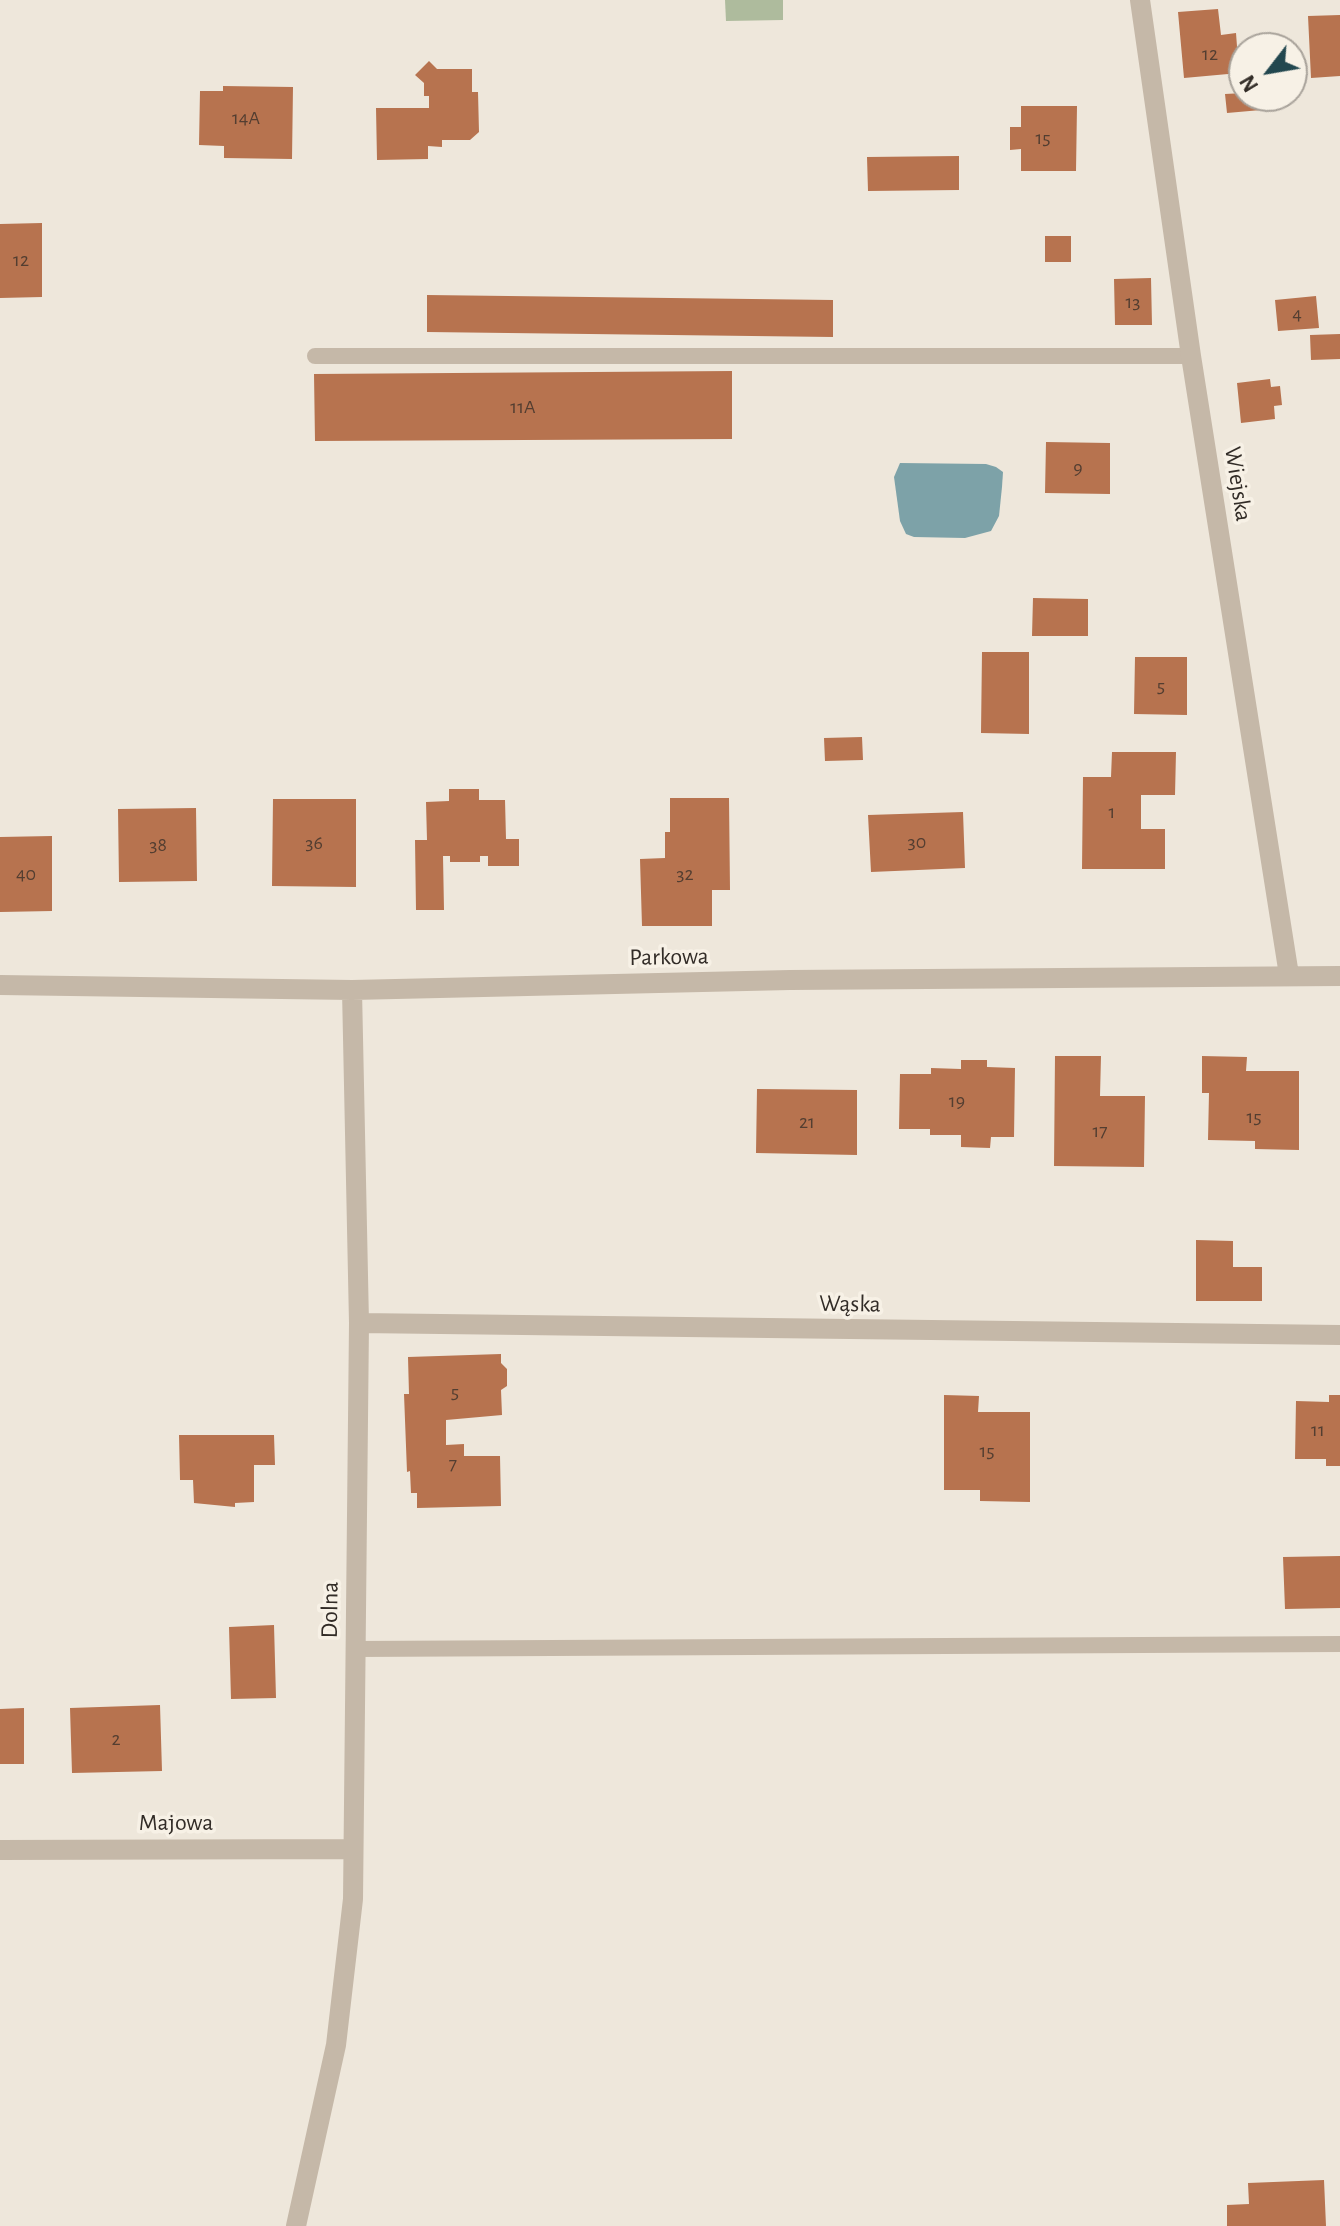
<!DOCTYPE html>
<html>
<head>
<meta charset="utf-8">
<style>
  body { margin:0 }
  #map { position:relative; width:1340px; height:2226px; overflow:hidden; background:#eee7db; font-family:"Alegreya Sans",sans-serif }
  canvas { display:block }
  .north { position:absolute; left:1228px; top:32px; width:80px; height:80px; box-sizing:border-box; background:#f7f1e6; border:2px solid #a8a29a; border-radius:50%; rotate:239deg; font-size:22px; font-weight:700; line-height:32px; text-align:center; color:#322c27 }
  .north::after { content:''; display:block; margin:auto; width:28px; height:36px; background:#22474f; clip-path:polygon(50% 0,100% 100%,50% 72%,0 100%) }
</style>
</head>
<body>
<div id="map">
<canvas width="1340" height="2226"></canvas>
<div class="north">N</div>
</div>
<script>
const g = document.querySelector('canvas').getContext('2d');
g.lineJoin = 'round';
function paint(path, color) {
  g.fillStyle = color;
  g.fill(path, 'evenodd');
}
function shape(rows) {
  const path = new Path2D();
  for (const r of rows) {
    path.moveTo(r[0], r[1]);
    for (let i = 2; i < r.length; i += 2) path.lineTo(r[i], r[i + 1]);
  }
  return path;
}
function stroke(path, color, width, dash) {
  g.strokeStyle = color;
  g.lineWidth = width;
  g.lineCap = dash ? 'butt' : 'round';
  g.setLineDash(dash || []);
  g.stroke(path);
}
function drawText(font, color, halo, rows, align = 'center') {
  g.font = font + ' "Alegreya Sans",sans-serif';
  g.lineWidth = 7;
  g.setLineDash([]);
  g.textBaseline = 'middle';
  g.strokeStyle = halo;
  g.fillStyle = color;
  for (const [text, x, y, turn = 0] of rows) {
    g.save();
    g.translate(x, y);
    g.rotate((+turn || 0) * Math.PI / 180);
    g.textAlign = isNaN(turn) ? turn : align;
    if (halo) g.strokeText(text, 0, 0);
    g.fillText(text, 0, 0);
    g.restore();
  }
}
const green = shape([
  [725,0,783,0,783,20,726,21]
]);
const water = shape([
  [900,463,986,464,996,467,1003,472,1002,487,999,516,991,531,965,538,914,537,906,534,900,521,894,477]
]);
const building = shape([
  [1218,9,1221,35,1236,33,1239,73,1184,78,1178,12],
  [1340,15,1340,76,1311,78,1308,16],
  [429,61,437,69,472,69,472,92,478,92,479,132,470,140,442,140,442,147,428,146,428,159,377,160,376,108,429,108,429,96,424,96,424,83,415,75],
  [223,86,293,87,292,159,224,158,224,146,199,145,200,91,223,91],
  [1244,93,1244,96,1260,96,1261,110,1227,113,1225,94],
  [1021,106,1077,106,1076,171,1021,171,1021,149,1010,150,1010,127,1021,127],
  [959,156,959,190,868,191,867,157],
  [42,223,42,297,0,298,0,224],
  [1045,236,1071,236,1071,262,1045,262],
  [1151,278,1152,325,1115,325,1114,279],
  [427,295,833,300,833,337,427,332],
  [1316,296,1319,328,1278,331,1275,300],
  [1340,334,1340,359,1311,360,1310,335],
  [732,371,732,439,315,441,314,374],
  [1270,379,1271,387,1280,386,1282,405,1274,406,1275,419,1241,423,1237,383],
  [1046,442,1110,443,1110,494,1045,493],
  [1033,598,1088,599,1088,636,1032,636],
  [982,652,1029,652,1029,734,981,733],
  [1135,657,1187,657,1187,715,1134,714],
  [862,737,863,760,825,761,824,738],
  [1112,752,1176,752,1175,795,1141,795,1141,829,1165,829,1165,869,1082,869,1083,777,1111,777],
  [449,789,479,789,479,800,505,800,506,839,519,839,519,866,488,866,488,856,480,856,480,862,450,862,450,856,443,856,444,910,416,910,415,840,427,840,426,802,449,801],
  [670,798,729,798,730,890,712,890,712,926,642,926,640,859,665,858,665,832,670,832],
  [273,799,356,799,356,887,272,886],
  [196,808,197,881,119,882,118,809],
  [963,812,965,868,871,872,868,815],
  [52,836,52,911,0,912,0,837],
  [1055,1056,1101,1056,1100,1096,1145,1096,1144,1167,1054,1166],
  [1202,1056,1247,1057,1246,1071,1299,1071,1299,1150,1255,1149,1255,1141,1208,1140,1209,1093,1202,1093],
  [961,1060,987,1060,987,1067,1015,1068,1014,1137,991,1137,990,1148,961,1147,961,1135,930,1135,930,1129,899,1129,900,1074,931,1074,931,1068,961,1069],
  [757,1089,857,1090,857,1155,756,1153],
  [1196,1240,1233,1241,1233,1267,1262,1267,1262,1301,1196,1301],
  [501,1354,501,1363,507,1369,507,1386,501,1390,502,1415,446,1420,446,1445,464,1444,464,1456,500,1456,501,1506,417,1508,417,1493,411,1493,410,1471,407,1472,404,1394,409,1394,408,1357],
  [944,1395,979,1396,978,1412,1030,1412,1030,1502,980,1501,980,1490,944,1490],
  [1329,1395,1340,1395,1340,1466,1326,1466,1326,1459,1295,1459,1296,1401,1329,1402],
  [179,1435,274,1435,275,1465,254,1465,254,1502,235,1503,235,1507,194,1503,193,1480,180,1480],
  [1340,1556,1340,1608,1285,1609,1283,1557],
  [274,1625,276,1698,231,1699,229,1627],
  [160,1705,162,1771,72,1773,70,1708],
  [24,1708,24,1764,0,1764,0,1709],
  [1324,2180,1326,2226,1227,2226,1227,2205,1249,2204,1248,2183]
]);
const service = shape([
  [315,356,1191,356],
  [355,1649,1340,1644]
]);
const minor = shape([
  [1140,0,1191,356,1289,975],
  [0,985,352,990,790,980,1340,976],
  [359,1323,1340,1335],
  [0,1850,352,1849],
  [296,2226,336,2045,353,1899,359,1323,352,990]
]);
const numberNames = [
  ["12",1210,54],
  ["14A",246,118],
  ["15",1043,138],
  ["12",21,260],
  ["13",1133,302],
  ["4",1297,314],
  ["11A",523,407],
  ["9",1078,468],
  ["5",1161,686],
  ["1",1112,812],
  ["30",917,842],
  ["36",314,843],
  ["38",158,845],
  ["40",26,874],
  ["32",685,874],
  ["19",957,1101],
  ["15",1254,1117],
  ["21",807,1122],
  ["17",1100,1131],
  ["5",455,1392],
  ["11",1318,1430],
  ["15",987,1451],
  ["7",453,1464],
  ["2",116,1739]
];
const streetNames = [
  ["Wiejska",1238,484,81],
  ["Parkowa",669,957,-1],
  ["Wąska",850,1304,1],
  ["Dolna",330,1610,-89],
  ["Majowa",176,1823]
];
paint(green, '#aebb9d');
paint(water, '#7da2a8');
paint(building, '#b7734f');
stroke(service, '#c5b8a8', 16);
stroke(minor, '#c5b8a8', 20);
drawText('20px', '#533e31', null, numberNames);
drawText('24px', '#322c27', '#f7f1e6', streetNames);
</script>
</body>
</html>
